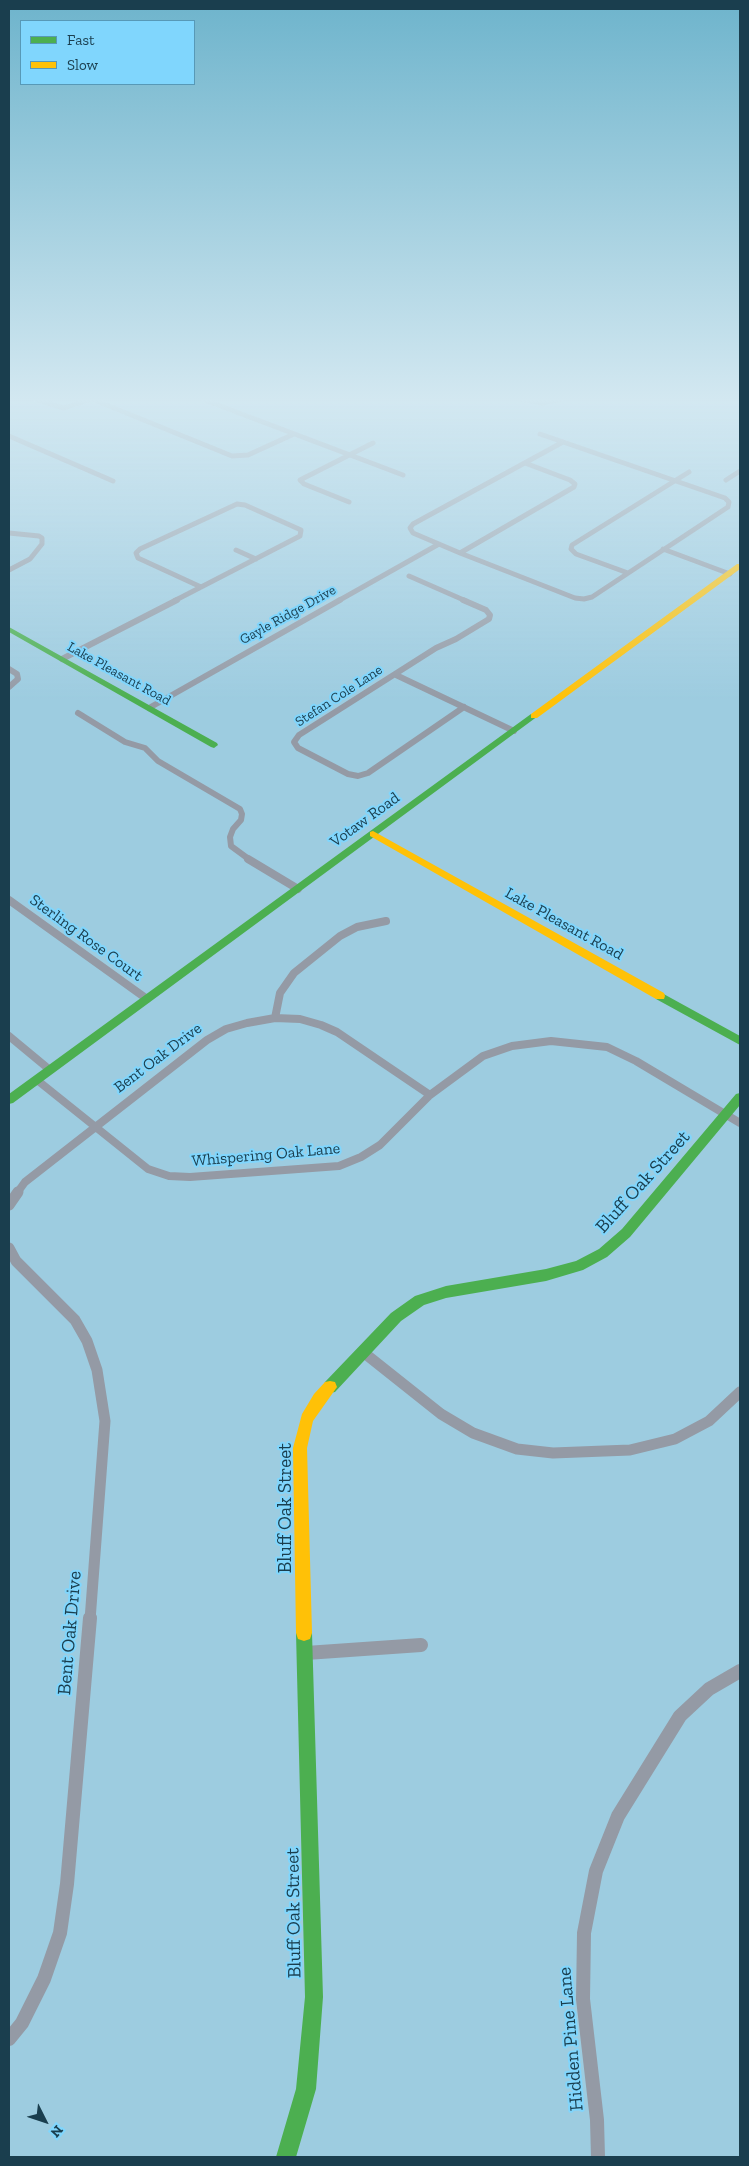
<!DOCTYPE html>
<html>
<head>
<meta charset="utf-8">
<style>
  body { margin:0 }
  #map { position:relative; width:749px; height:2166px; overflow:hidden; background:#9dcce0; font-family:"Zilla Slab",serif }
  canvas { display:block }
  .frame { position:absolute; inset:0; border:10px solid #1a3e4e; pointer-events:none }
  .legend { position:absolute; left:20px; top:20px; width:175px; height:65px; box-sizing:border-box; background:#80d6fd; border:1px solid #5799b7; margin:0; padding:6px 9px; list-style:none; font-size:15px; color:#1a3e4e }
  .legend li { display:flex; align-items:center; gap:10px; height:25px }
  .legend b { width:25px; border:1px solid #5799b7 }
  .north { position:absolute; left:20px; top:2096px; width:50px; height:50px; -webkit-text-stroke:4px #80d6fd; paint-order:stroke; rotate:131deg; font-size:14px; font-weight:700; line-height:20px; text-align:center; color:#1a3e4e }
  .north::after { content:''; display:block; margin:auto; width:18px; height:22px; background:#1a3e4e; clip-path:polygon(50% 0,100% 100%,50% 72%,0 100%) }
</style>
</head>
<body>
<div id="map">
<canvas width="749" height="2166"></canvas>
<div class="frame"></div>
<ul class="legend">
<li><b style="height:6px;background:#4caf50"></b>Fast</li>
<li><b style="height:6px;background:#ffc107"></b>Slow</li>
</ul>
<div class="north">N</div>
</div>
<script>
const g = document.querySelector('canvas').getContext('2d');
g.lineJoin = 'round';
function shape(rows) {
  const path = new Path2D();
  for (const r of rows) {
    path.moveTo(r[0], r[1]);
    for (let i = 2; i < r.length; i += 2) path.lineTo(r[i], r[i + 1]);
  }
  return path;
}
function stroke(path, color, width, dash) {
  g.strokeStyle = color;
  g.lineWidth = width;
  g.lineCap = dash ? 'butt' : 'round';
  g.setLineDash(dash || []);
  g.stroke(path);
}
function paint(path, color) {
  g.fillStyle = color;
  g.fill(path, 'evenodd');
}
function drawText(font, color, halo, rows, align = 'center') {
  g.font = font + ' "Zilla Slab",serif';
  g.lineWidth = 4;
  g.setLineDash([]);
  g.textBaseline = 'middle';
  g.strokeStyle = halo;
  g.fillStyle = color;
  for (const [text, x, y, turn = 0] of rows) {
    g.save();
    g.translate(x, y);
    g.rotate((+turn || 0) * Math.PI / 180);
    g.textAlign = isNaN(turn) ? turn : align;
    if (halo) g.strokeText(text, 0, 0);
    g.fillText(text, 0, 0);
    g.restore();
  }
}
const streetFar4 = shape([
  [35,399,64,408,91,399],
  [92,399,232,456,248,455,294,434],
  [202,399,403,475],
  [521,399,542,403,561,399],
  [540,434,725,498,729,502,728,507,592,597,584,599,575,598,460,553,413,533,410,528,413,524,563,442],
  [9,436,113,481],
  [726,480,740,471],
  [349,502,304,484,300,480,373,443],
  [9,533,39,536,42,538,42,544,30,559,9,570],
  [663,549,730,574],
  [236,550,256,559],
  [460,553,574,487,575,484,570,480,525,463],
  [628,573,576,554,571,549,572,545,689,472],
  [409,576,466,601],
  [174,601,300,536,301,530,245,505,237,504,140,549,136,553,138,558,201,587],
  [338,601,439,544]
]);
const streetFar3 = shape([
  [463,600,486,610,490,615,489,619,456,639,436,648,299,735,294,742,298,748,348,774,358,776,368,773,464,707],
  [62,659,177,600],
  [9,669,17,674,18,679,9,687],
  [396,675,514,731],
  [149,708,340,600],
  [78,713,125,742,145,748,158,761,240,809,242,814,241,820,233,829,230,837,231,846,250,860]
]);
const streetFar2 = shape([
  [248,859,298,889],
  [9,900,147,999],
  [275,1018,280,993,294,973,340,936,357,927,386,921],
  [9,1036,50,1070],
  [37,1080,148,1169,169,1176,190,1177,339,1166,361,1157,380,1145,430,1095,483,1056,512,1046,551,1041,607,1047,636,1061,740,1123],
  [17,1193,25,1182,207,1040,226,1029,247,1023,275,1018,300,1019,321,1025,337,1032,430,1095]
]);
const streetFar1 = shape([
  [9,1205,18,1192],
  [9,1248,16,1261,75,1320,87,1341,97,1370,105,1421,90,1620],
  [363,1352,441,1414,473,1433,517,1449,553,1453,630,1450,675,1439,709,1421,740,1392]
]);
const street = shape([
  [306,1653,421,1645],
  [9,2039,22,2023,44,1979,60,1933,67,1884,90,1618],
  [598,2157,597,2120,583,1999,584,1933,596,1871,618,1816,680,1716,709,1689,740,1671]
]);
const fast = shape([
  [9,627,217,743,218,745,214,748,211,747,9,632,9,627],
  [531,714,537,714,538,716,13,1103,9,1104,9,1094,531,714],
  [660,992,740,1036,740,1045,656,999,655,996,660,992],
  [740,1093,740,1105,630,1237,607,1257,583,1270,546,1281,446,1298,424,1305,401,1321,335,1392,330,1393,325,1392,323,1387,325,1382,391,1313,415,1296,446,1286,546,1269,576,1261,599,1249,622,1229,736,1094,740,1093],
  [304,1625,310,1627,312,1633,323,1997,316,2089,296,2157,276,2157,296,2089,305,1997,296,1633,298,1627,304,1625]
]);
const slow = shape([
  [737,564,740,564,740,569,537,718,531,718,531,714,737,564],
  [373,831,664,993,665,996,664,999,656,999,370,836,370,832,373,831],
  [330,1381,335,1382,337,1387,313,1421,307,1448,312,1633,310,1639,304,1641,298,1639,296,1633,293,1448,302,1414,314,1394,325,1382,330,1381]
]);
const farStreetnames = [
  ["Gayle Ridge Drive",288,615,-29],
  ["Lake Pleasant Road",119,674,29],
  ["Stefan Cole Lane",339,696,-33]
];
const streetNames = [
  ["Votaw Road",365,820,-36],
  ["Lake Pleasant Road",564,924,29],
  ["Sterling Rose Court",86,938,36],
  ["Bent Oak Drive",158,1058,-37],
  ["Whispering Oak Lane",266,1155,-5]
];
const nearStreetnames = [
  ["Bluff Oak Street",643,1182,-48],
  ["Bluff Oak Street",286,1508,-90],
  ["Bent Oak Drive",70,1633,-85],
  ["Bluff Oak Street",294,1913,-91],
  ["Hidden Pine Lane",571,2039,-95]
];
stroke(streetFar4, '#949aa5', 5);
stroke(streetFar3, '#949aa5', 6);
stroke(streetFar2, '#949aa5', 8);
stroke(streetFar1, '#949aa5', 11);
stroke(street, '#949aa5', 14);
paint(fast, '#4caf50');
paint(slow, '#ffc107');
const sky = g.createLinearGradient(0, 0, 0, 702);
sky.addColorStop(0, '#6eb4cc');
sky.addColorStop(0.57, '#d3e8f1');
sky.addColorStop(1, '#d3e8f100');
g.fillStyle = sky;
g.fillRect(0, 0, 749, 702);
drawText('14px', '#1a3e4e', '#80d6fd', farStreetnames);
drawText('16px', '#1a3e4e', '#80d6fd', streetNames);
drawText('19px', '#1a3e4e', '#80d6fd', nearStreetnames);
</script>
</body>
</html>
